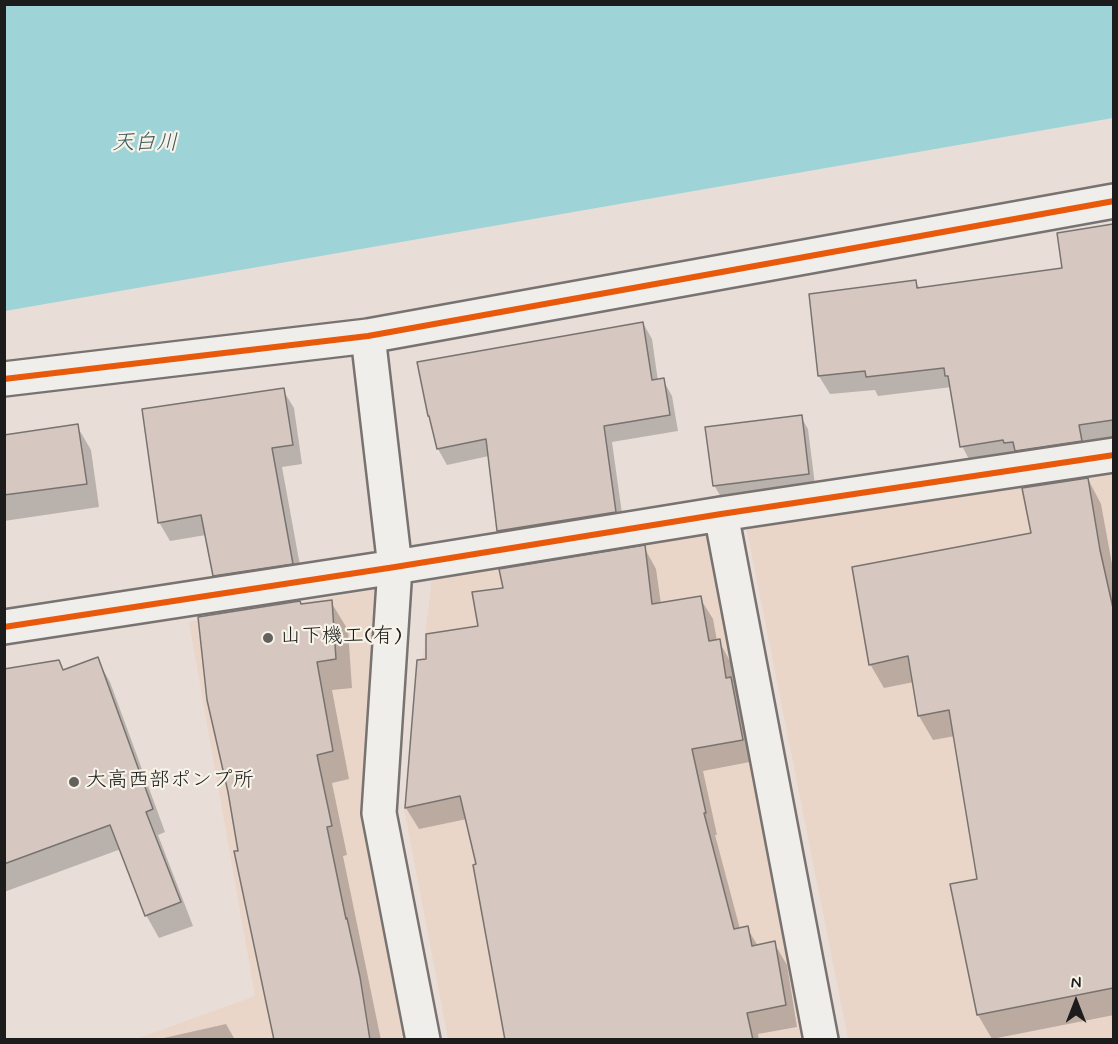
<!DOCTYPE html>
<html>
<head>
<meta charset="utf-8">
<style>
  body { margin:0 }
  #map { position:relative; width:1118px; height:1044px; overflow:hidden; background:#e8ded7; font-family:Mynerve,sans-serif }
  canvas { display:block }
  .frame { position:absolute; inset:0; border:6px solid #1c1c1c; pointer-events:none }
  .north { position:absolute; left:1046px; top:972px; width:60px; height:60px; -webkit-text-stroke:4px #f7f3e8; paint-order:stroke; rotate:0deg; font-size:16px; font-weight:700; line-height:24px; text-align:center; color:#1c1c1c }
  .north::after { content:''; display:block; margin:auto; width:21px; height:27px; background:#1c1c1c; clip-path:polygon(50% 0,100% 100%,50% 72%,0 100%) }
</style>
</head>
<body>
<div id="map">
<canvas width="1118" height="1044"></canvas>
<div class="frame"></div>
<div class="north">N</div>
</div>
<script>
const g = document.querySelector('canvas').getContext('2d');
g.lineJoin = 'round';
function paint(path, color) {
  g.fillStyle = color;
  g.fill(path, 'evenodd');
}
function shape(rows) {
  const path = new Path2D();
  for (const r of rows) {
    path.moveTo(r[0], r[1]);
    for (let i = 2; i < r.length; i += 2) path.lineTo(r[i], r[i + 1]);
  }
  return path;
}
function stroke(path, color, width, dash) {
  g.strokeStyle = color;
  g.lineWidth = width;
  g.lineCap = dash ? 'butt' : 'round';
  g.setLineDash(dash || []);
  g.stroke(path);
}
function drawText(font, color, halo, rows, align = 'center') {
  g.font = font + ' Mynerve,"Klee One",sans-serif';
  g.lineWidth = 4.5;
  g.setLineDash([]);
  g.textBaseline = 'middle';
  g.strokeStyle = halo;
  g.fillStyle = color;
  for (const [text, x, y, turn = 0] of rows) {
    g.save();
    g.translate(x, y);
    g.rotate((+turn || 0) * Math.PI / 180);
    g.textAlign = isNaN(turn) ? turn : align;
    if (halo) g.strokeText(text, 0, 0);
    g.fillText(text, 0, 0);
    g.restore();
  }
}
const built = shape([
  [1113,471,1113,1039,848,1039,746,526],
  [706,532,805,1039,448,1039,404,809,432,578],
  [384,588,370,814,417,1039,133,1040,255,996,189,622]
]);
const water = shape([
  [5,4,1113,5,1113,118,5,311]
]);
const shadow = shape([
  [1114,225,1114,451,972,465,962,446,952,387,878,396,875,390,830,394,819,376,915,281,920,289,1064,270,1058,234],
  [643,323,652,339,658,381,663,380,672,396,678,431,612,442,624,528,508,547,499,531,489,456,447,465,438,449,432,420],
  [283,390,294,408,302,464,282,467,303,582,225,594,214,575,206,535,170,541,159,522],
  [801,417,808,429,815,485,721,497,714,485],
  [77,426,91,450,99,507,4,521,4,437],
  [1088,479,1101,504,1114,575,1114,1015,992,1039,978,1015,952,885,979,880,955,736,933,740,919,716,914,682,884,688,870,664,1033,534],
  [644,547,656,569,661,604,700,598,713,619,717,641,719,641,731,663,736,688,743,700,755,761,703,771,717,835,715,835,740,929,747,928,758,946,774,943,787,965,797,1027,758,1034,759,1040,507,1040,478,865,467,819,419,829,406,808,418,661,427,660,479,627,504,590],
  [331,602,348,630,352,688,332,690,349,779,332,783,347,855,343,856,381,1040,276,1040,239,852,301,606],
  [97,659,110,682,165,832,158,835,193,926,159,938,146,915,121,849,4,892,4,671,64,671],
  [226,1024,235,1040,155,1040]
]);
const building = shape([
  [1113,224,1113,420,1079,425,1082,441,1015,451,1013,442,1004,443,1003,440,960,447,948,376,945,376,944,368,866,377,865,371,818,376,809,294,916,280,917,288,1062,268,1057,233,1113,224],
  [643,322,652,380,664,378,670,415,604,426,616,512,497,531,486,439,437,449,429,416,428,416,417,362,643,322],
  [284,388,293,445,272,448,293,564,213,576,201,515,158,523,142,409,284,388],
  [802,415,809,474,713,486,705,427,802,415],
  [78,424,87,484,4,495,4,435,78,424],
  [1088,478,1100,550,1113,608,1113,988,977,1015,950,884,977,879,949,710,918,716,908,656,869,665,852,567,1031,533,1022,488,1088,478],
  [645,545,652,604,701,596,709,641,720,639,726,678,731,677,743,740,692,749,706,813,704,813,734,929,748,926,752,946,775,941,786,1005,747,1013,753,1040,505,1040,473,865,476,864,460,796,405,808,417,660,426,659,426,634,478,626,472,592,503,588,499,569,645,545],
  [332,600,336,659,317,662,333,751,317,755,332,826,327,827,346,919,347,918,360,977,370,1040,274,1040,234,851,238,851,228,792,207,700,198,617,300,601,301,604,332,600],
  [98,657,153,809,146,812,181,902,145,916,110,825,4,864,4,669,59,660,63,670,98,657]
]);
const minor = shape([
  [368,336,395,567,379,813,423,1040],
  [4,379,368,336,1114,201],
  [721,514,821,1040],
  [4,627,395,567,721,514,1114,455]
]);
const cycleway = shape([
  [4,379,368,336,1114,201],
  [4,627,395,567,721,514,1114,455]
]);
const markers = [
  [268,638,6,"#63605d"],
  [74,782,6,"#63605d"]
];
const poiNames = [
  ["山下機工(有)",280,638],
  ["大高西部ポンプ所",86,782]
];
const waterNames = [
  ["天白川",145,144]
];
paint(built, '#ead5c9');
paint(water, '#9ed3d8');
paint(shadow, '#0003');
paint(building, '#d6c7c0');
stroke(building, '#787370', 1.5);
stroke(minor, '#787370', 38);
stroke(minor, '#f0eeea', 33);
stroke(cycleway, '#e8590c', 6);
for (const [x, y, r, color] of markers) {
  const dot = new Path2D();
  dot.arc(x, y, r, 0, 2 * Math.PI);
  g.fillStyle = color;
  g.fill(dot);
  stroke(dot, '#f7f3e8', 2);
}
drawText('21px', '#1c1c1c', '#f7f3e8', poiNames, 'left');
drawText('italic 22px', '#3e5a5e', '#f7f3e8', waterNames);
</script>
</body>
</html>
